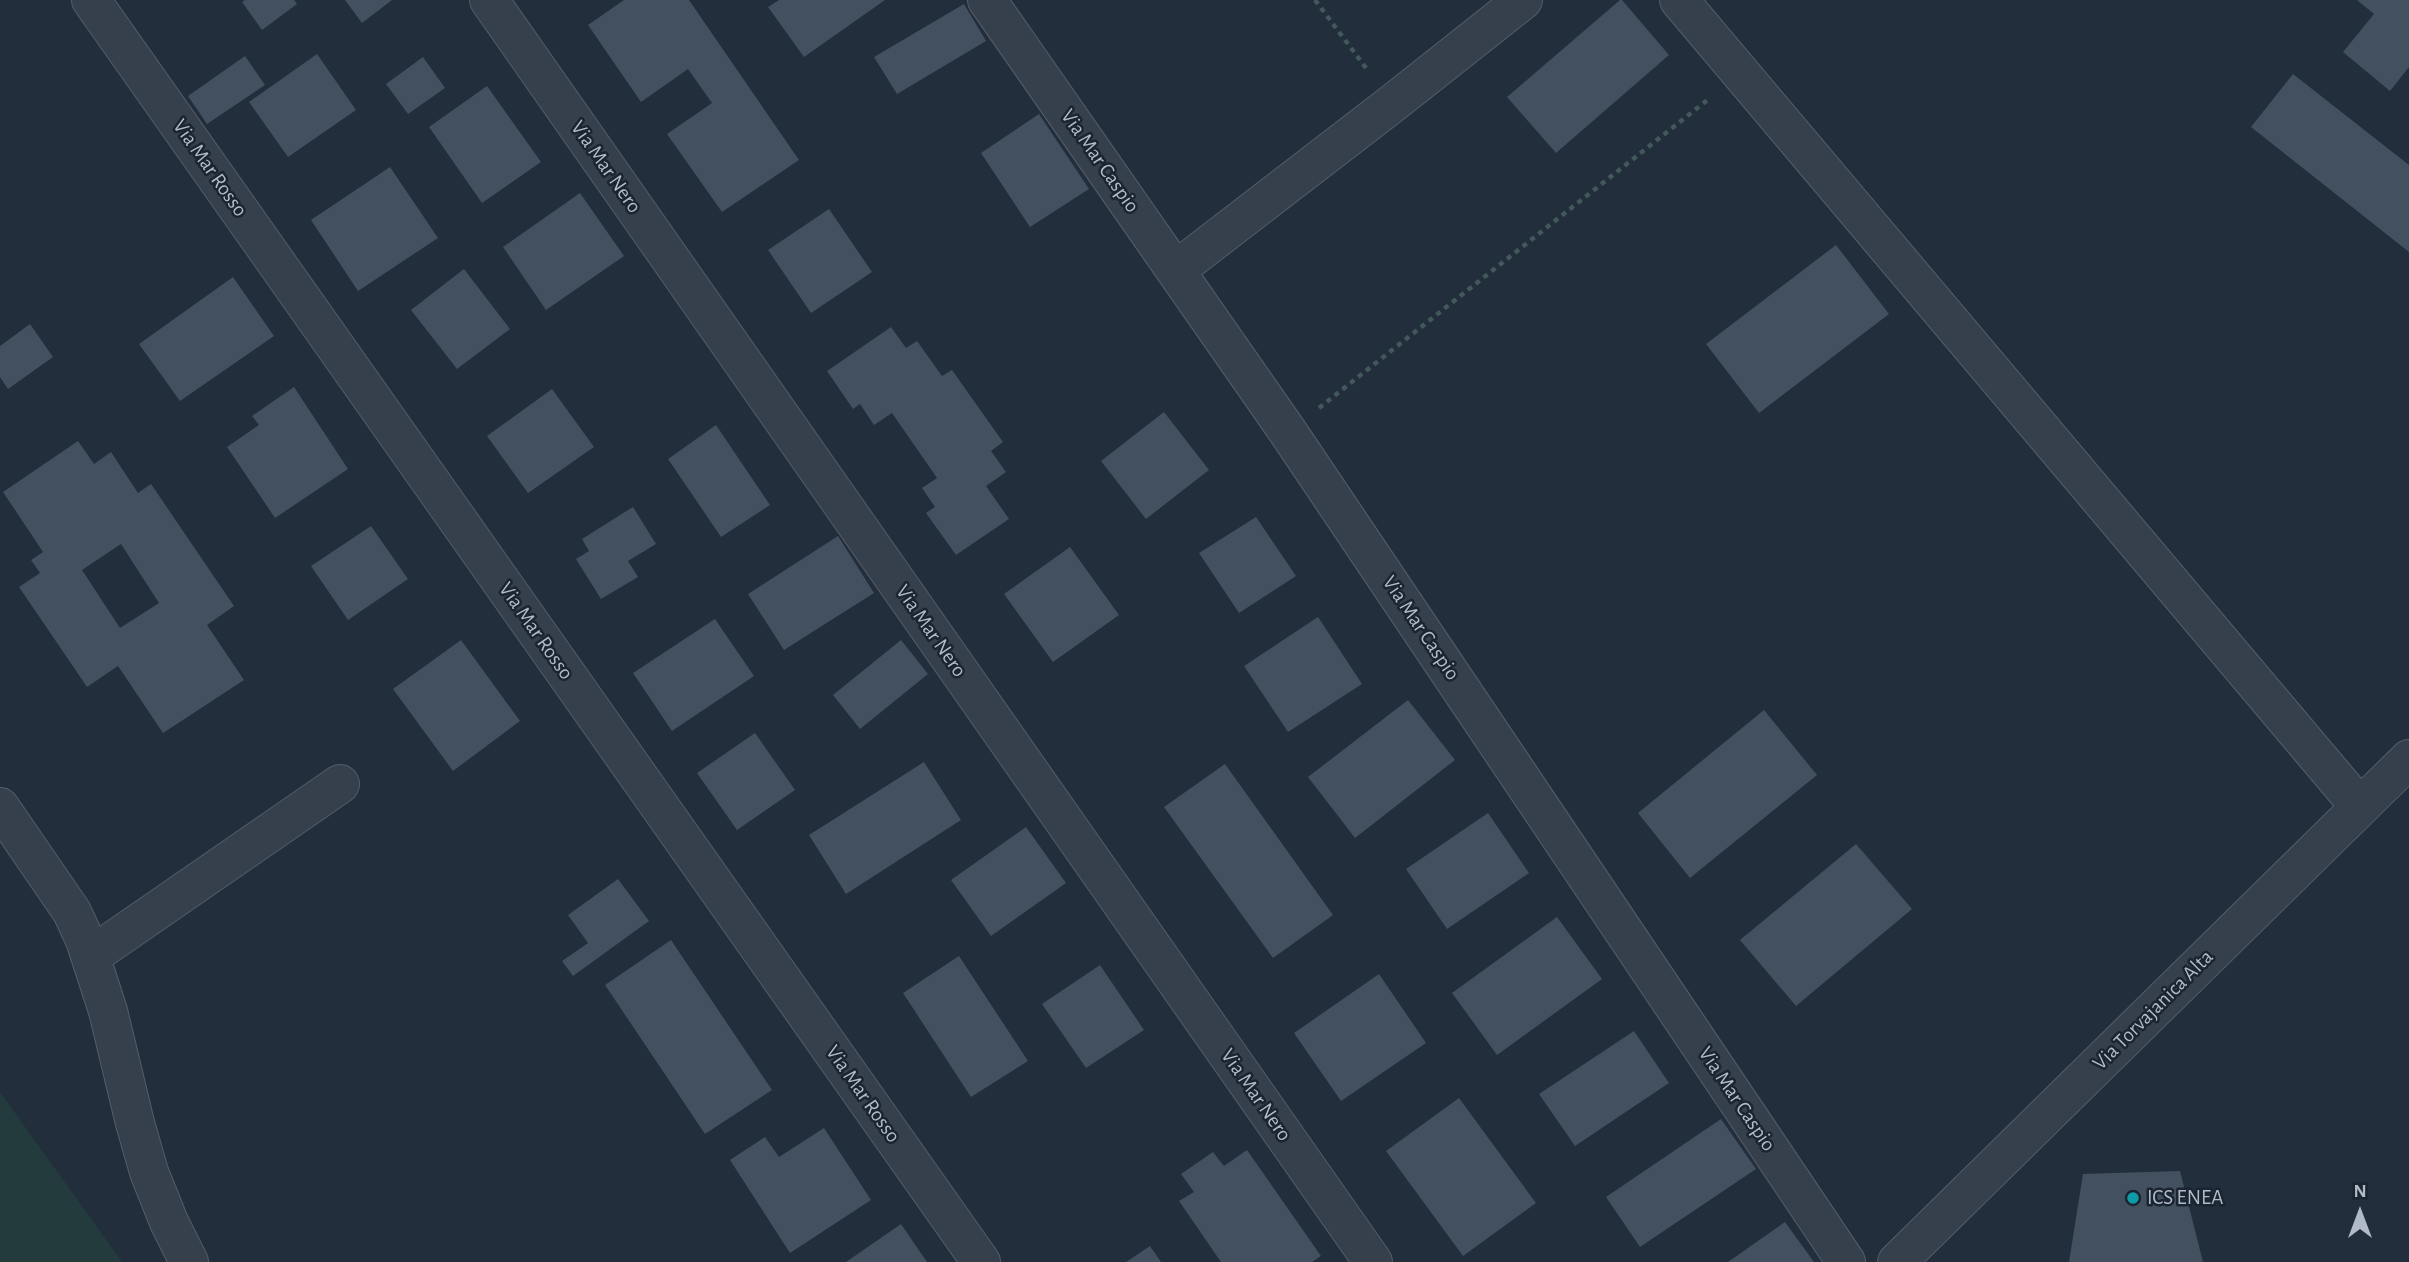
<!DOCTYPE html>
<html>
<head>
<meta charset="utf-8">
<style>
  body { margin:0 }
  #map { position:relative; width:2409px; height:1262px; overflow:hidden; background:#222e3c; font-family:"Alegreya Sans",sans-serif }
  canvas { display:block }
  .north { position:absolute; left:2325px; top:1178px; width:70px; height:70px; -webkit-text-stroke:5px #1b2531; paint-order:stroke; rotate:0deg; font-size:19px; font-weight:700; line-height:28px; text-align:center; color:#b1bac8 }
  .north::after { content:''; display:block; margin:auto; width:24px; height:32px; background:#b1bac8; clip-path:polygon(50% 0,100% 100%,50% 72%,0 100%) }
</style>
</head>
<body>
<div id="map">
<canvas width="2409" height="1262"></canvas>
<div class="north">N</div>
</div>
<script>
const g = document.querySelector('canvas').getContext('2d');
g.lineJoin = 'round';
function paint(path, color) {
  g.fillStyle = color;
  g.fill(path, 'evenodd');
}
function shape(rows) {
  const path = new Path2D();
  for (const r of rows) {
    path.moveTo(r[0], r[1]);
    for (let i = 2; i < r.length; i += 2) path.lineTo(r[i], r[i + 1]);
  }
  return path;
}
function stroke(path, color, width, dash) {
  g.strokeStyle = color;
  g.lineWidth = width;
  g.lineCap = dash ? 'butt' : 'round';
  g.setLineDash(dash || []);
  g.stroke(path);
}
function drawText(font, color, halo, rows, align = 'center') {
  g.font = font + ' "Alegreya Sans",sans-serif';
  g.lineWidth = 5;
  g.setLineDash([]);
  g.textBaseline = 'middle';
  g.strokeStyle = halo;
  g.fillStyle = color;
  for (const [text, x, y, turn = 0] of rows) {
    g.save();
    g.translate(x, y);
    g.rotate((+turn || 0) * Math.PI / 180);
    g.textAlign = isNaN(turn) ? turn : align;
    if (halo) g.strokeText(text, 0, 0);
    g.fillText(text, 0, 0);
    g.restore();
  }
}
const green = shape([
  [0,1092,122,1262,0,1262]
]);
const building = shape([
  [245,0,294,0,297,4,262,30,242,2],
  [345,0,392,0,362,23],
  [624,0,689,0,799,160,722,212,667,134,712,103,688,69,641,102,588,25],
  [779,0,885,0,804,57,768,7],
  [1620,0,1622,0,1669,55,1556,153,1507,97],
  [2357,0,2409,0,2409,67,2390,91,2343,52,2374,14],
  [964,4,986,41,897,94,874,57],
  [317,54,356,110,288,157,249,102],
  [245,56,265,85,207,124,188,96],
  [423,57,445,88,408,114,386,84],
  [2293,74,2409,165,2409,252,2251,127],
  [487,86,541,162,482,203,429,127],
  [1039,114,1089,189,1030,227,981,153],
  [390,167,438,238,358,291,311,220],
  [580,193,624,256,546,310,503,247],
  [829,209,872,272,811,313,768,250],
  [1836,245,1889,314,1759,413,1706,344],
  [464,269,510,329,457,369,411,310],
  [233,277,274,336,180,401,139,344],
  [30,324,53,357,8,389,0,377,0,346],
  [891,327,906,348,917,341,942,376,952,370,1003,442,991,451,1006,472,986,486,1009,519,956,555,926,513,935,507,922,488,937,478,892,413,874,425,860,404,853,409,827,371],
  [294,387,348,469,275,518,227,447,259,425,252,416],
  [552,389,594,447,528,493,487,436],
  [1164,412,1209,470,1146,519,1101,461],
  [716,425,770,505,721,537,668,459],
  [78,441,94,464,111,452,138,493,151,484,234,606,207,625,244,680,163,733,118,666,87,687,19,587,40,573,31,560,43,552,3,492],
  [121,544,159,603,120,628,82,570],
  [633,507,656,544,628,561,638,577,601,599,576,559,589,551,582,539],
  [1256,517,1296,576,1239,613,1199,553],
  [371,526,408,579,348,620,311,566],
  [838,536,874,593,784,650,748,594],
  [1070,547,1119,615,1053,662,1004,594],
  [1318,617,1362,684,1288,732,1244,666],
  [715,619,754,676,672,731,633,673],
  [461,640,520,721,453,771,393,689],
  [901,640,928,674,860,729,833,695],
  [1408,700,1455,760,1355,838,1308,777],
  [1764,710,1817,775,1690,878,1638,813],
  [755,733,795,790,737,830,697,773],
  [924,762,961,820,846,894,809,835],
  [1225,764,1333,915,1273,958,1164,807],
  [1488,813,1529,873,1447,929,1406,869],
  [1026,827,1066,883,991,936,951,880],
  [1856,844,1912,909,1796,1006,1740,940],
  [618,879,649,921,573,976,562,961,588,943,568,915],
  [1557,917,1602,979,1497,1055,1452,993],
  [671,940,772,1090,705,1134,605,985],
  [959,956,1028,1061,971,1097,903,993],
  [1100,965,1144,1030,1086,1068,1042,1004],
  [1379,974,1426,1043,1341,1101,1294,1033],
  [1634,1031,1669,1083,1575,1146,1539,1094],
  [1459,1098,1536,1203,1463,1256,1386,1151],
  [1721,1119,1756,1169,1640,1247,1606,1197],
  [824,1128,871,1200,790,1253,730,1160,765,1137,779,1157],
  [1247,1150,1321,1256,1312,1262,1221,1262,1179,1201,1194,1192,1181,1174,1213,1152,1224,1166],
  [2180,1171,2203,1262,2069,1262,2083,1174],
  [1785,1222,1814,1262,1728,1262],
  [901,1224,927,1262,846,1262],
  [1150,1246,1161,1262,1126,1262]
]);
const path = shape([
  [1315,0,1369,72],
  [1319,408,1710,98]
]);
const minor = shape([
  [91,0,981,1262],
  [489,0,1373,1262],
  [987,0,1288,432,1846,1262],
  [1679,0,2360,807],
  [1176,270,1393,103,1523,0],
  [0,807,72,912,85,940,108,1011,135,1123,149,1172,169,1222,189,1262],
  [91,956,340,784],
  [1897,1262,2409,759]
]);
const markers = [
  [2133,1198,7,"#0f9aa8"]
];
const streetNames = [
  ["Via Mar Caspio",1100,161,55],
  ["Via Mar Nero",606,167,55],
  ["Via Mar Rosso",210,168,55],
  ["Via Mar Caspio",1421,628,56],
  ["Via Mar Rosso",536,631,55],
  ["Via Mar Nero",931,631,55],
  ["Via Torvajanica Alta",2153,1010,-45],
  ["Via Mar Rosso",863,1094,55],
  ["Via Mar Nero",1256,1095,55],
  ["Via Mar Caspio",1737,1099,56]
];
const poiNames = [
  ["ICS ENEA",2147,1198]
];
paint(green, '#243b3d');
paint(building, '#435060');
stroke(minor, '#545d6a', 40);
stroke(path, '#42585a', 4.5, [5, 5]);
stroke(minor, '#36404c', 38);
for (const [x, y, r, color] of markers) {
  const dot = new Path2D();
  dot.arc(x, y, r, 0, 2 * Math.PI);
  g.fillStyle = color;
  g.fill(dot);
  stroke(dot, '#1b2531', 2.5);
}
drawText('21px', '#b1bac8', '#1b2531', streetNames);
drawText('21px', '#b1bac8', '#1b2531', poiNames, 'left');
</script>
</body>
</html>
